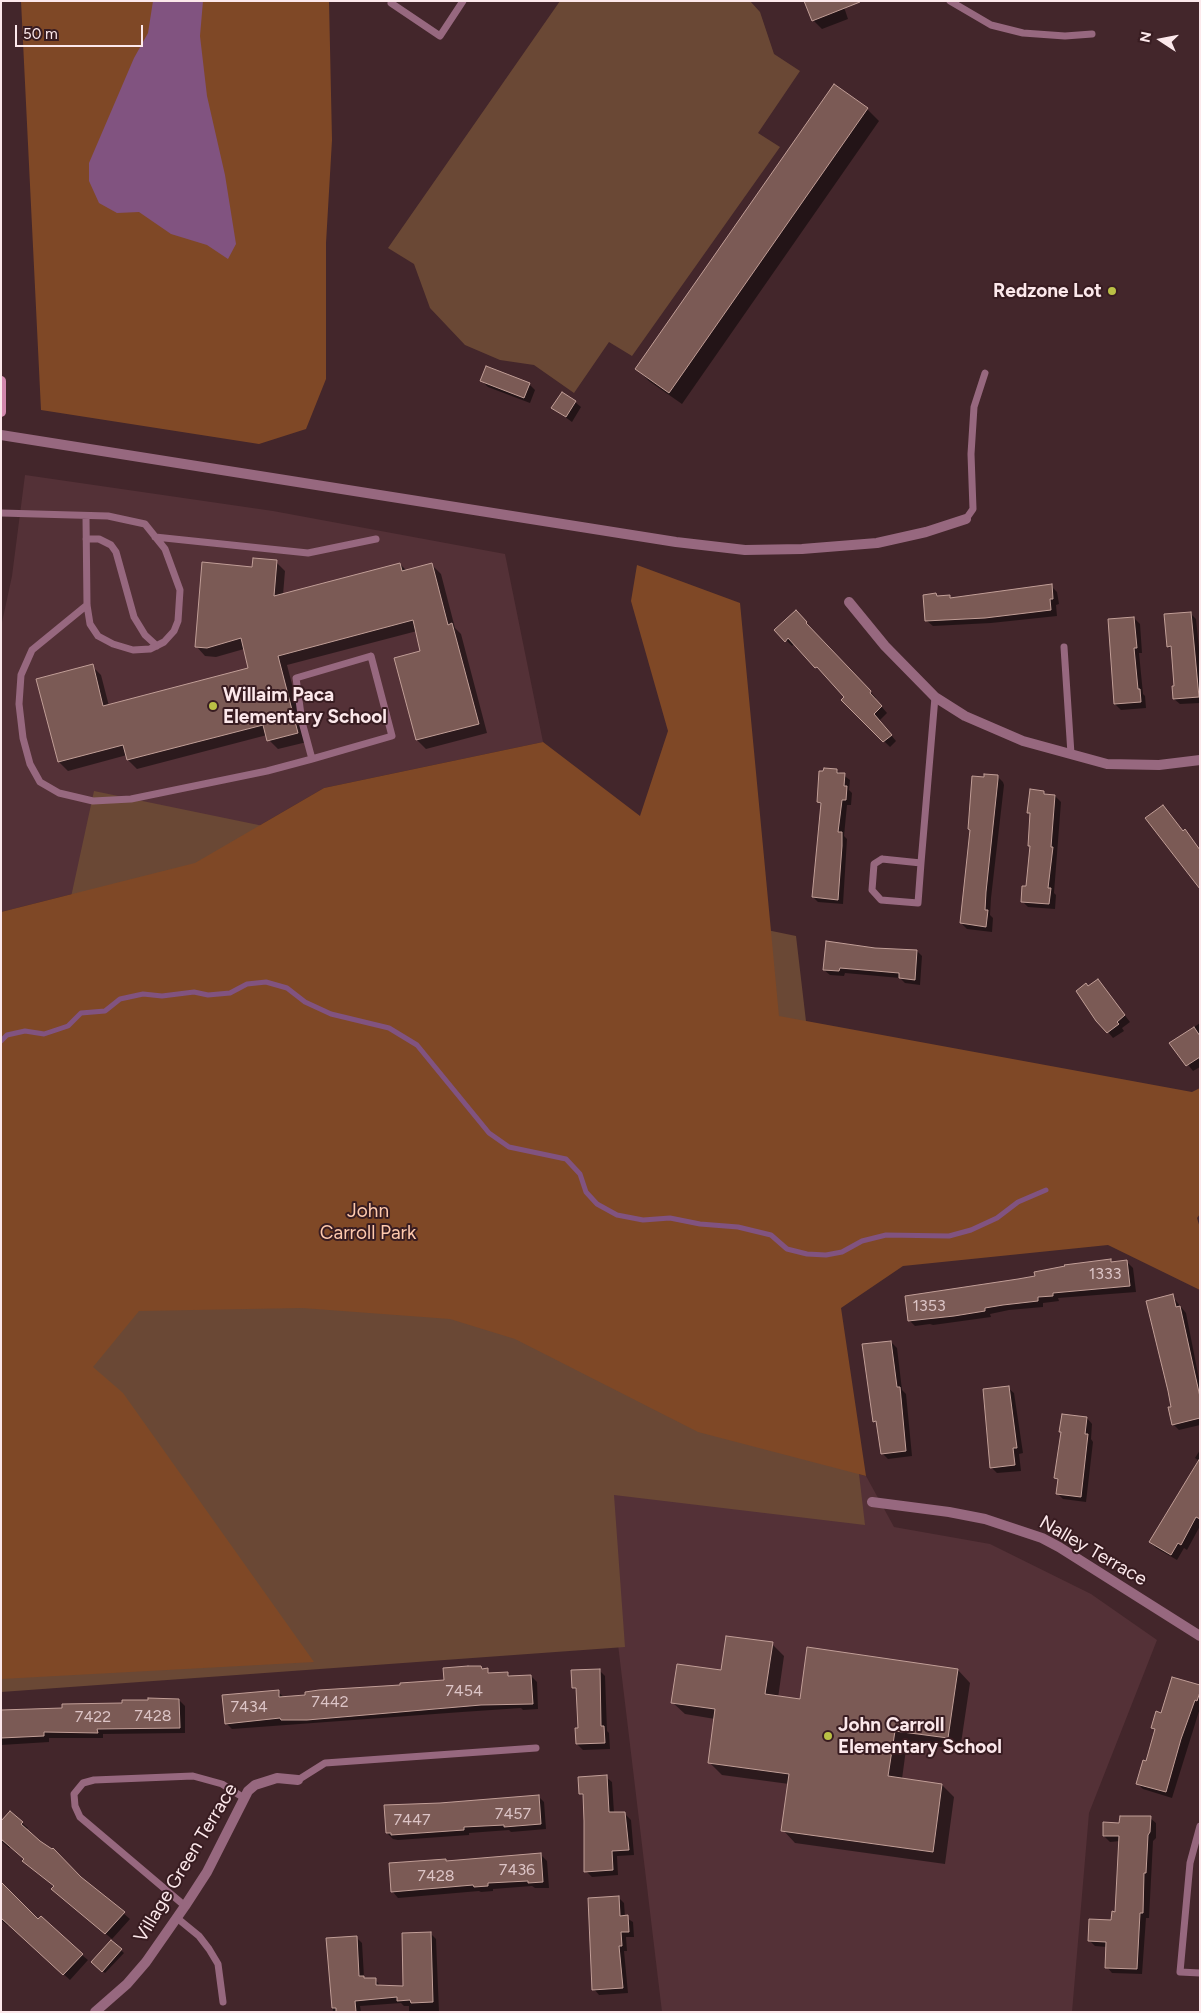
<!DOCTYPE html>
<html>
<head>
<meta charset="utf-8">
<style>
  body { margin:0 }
  #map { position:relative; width:1201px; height:2013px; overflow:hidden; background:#43262b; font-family:Figtree,sans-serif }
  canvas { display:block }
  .frame { position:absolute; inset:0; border:2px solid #fce8eb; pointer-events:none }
  .north { position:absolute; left:1136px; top:15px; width:50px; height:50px; -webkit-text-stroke:4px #381c21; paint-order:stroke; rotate:281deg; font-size:14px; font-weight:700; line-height:20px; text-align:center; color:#fce8eb }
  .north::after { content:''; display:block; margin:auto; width:18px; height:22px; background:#fce8eb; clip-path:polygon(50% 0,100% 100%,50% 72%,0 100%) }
  .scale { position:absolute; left:15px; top:25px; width:128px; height:22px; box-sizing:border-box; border:2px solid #fce8eb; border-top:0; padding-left:6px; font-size:15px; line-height:18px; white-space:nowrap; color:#fce8eb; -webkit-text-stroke:4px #381c21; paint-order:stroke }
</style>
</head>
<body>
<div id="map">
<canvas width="1201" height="2013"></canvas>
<div class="frame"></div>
<div class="north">N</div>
<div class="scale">50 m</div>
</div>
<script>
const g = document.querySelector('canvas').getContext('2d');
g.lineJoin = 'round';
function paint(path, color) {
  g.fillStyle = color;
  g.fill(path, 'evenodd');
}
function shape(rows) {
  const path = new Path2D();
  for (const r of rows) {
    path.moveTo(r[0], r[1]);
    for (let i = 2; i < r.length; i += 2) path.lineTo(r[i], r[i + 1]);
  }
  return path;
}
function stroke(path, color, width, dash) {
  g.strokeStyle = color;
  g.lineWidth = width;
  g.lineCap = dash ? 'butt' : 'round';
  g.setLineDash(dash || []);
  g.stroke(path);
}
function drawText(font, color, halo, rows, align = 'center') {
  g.font = font + ' Figtree,sans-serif';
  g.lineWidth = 4;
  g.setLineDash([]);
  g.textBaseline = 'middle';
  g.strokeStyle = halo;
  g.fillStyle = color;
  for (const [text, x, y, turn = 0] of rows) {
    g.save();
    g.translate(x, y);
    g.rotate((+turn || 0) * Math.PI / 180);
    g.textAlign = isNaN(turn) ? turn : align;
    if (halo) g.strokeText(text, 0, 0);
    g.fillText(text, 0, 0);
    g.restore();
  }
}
const built = shape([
  [25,475,273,511,505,554,543,742,324,788,195,863,1,912,1,627,12,576],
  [515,1339,698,1432,866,1476,894,1527,990,1544,1091,1594,1157,1640,1089,1813,1072,2012,662,2012,617,1636]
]);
const green = shape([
  [560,1,750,1,760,12,774,54,800,71,758,133,780,147,632,356,609,342,574,393,534,365,500,360,465,345,430,308,414,264,388,248],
  [94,791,796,936,865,1525,614,1495,625,1647,1,1692,1,924,63,934]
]);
const forest = shape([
  [21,1,329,1,332,140,326,243,326,379,306,429,259,444,41,410],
  [637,565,740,603,779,1016,1192,1092,1200,1088,1200,1214,1197,1218,1200,1228,1200,1290,1108,1245,903,1266,841,1308,866,1476,698,1432,515,1339,450,1319,302,1308,139,1311,93,1367,123,1393,314,1662,1,1679,1,912,195,863,324,788,543,742,640,816,668,731,631,601]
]);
const water = shape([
  [153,1,203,1,200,36,207,96,225,175,236,244,228,259,207,245,171,234,139,212,117,213,99,203,89,181,89,163,134,58,148,33]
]);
const shadow = shape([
  [842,1,848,19,822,29,813,20],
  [867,109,879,121,682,404,649,381,637,369],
  [482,381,529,384,535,390,530,403,488,387],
  [575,402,581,407,572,422,553,408],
  [276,562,285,571,283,595,400,564,407,571,432,565,441,574,455,628,461,634,487,733,426,749,417,740,422,652,417,631,287,665,307,742,278,749,269,740,267,735,137,769,128,760,127,755,68,771,59,762,92,666,101,675,109,706,249,669,244,649,216,657,205,656,196,646,253,568],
  [1051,586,1057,592,1059,604,1056,605,1057,616,991,623,933,626,927,621,936,595,939,598,949,597,951,599],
  [796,612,876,698,875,699,887,713,879,721,896,741,890,747,843,700,846,697,795,643,792,646,776,630],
  [1190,613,1196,619,1200,658,1200,703,1180,704,1174,699,1176,687,1173,651,1168,646],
  [1134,618,1140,624,1142,653,1139,653,1143,694,1145,696,1146,708,1121,710,1115,704],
  [836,770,850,780,849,790,852,793,851,805,847,805,844,836,847,839,843,904,818,902,813,897,822,806,818,802,824,773],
  [997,776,1003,782,1004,785,991,898,990,915,993,918,992,932,967,929,961,923,985,779],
  [1043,792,1047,795,1055,796,1061,802,1054,893,1056,895,1055,909,1028,907,1022,901,1027,887,1031,848,1029,846,1031,816,1029,813],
  [875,950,917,951,922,956,920,985,905,983,900,978,845,973,844,976,830,975,824,970],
  [1098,981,1130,1022,1122,1028,1124,1031,1113,1038,1108,1032,1088,987],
  [1200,1023,1200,1067,1193,1071,1171,1043],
  [1111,1261,1113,1264,1127,1262,1133,1268,1136,1292,1058,1298,1059,1301,1043,1303,1043,1307,1009,1310,990,1314,991,1317,933,1325,930,1324,915,1326,909,1320,1066,1267],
  [1172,1296,1186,1313,1200,1384,1200,1425,1179,1430,1173,1424],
  [891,1342,897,1348,902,1390,906,1394,912,1456,888,1459,882,1453,878,1425,875,1421],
  [1008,1388,1014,1393,1023,1453,1019,1454,1021,1471,997,1473,991,1467],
  [1087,1418,1092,1424,1091,1439,1093,1442,1086,1502,1063,1499,1057,1493,1059,1481,1055,1478,1062,1433,1061,1432],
  [1200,1450,1200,1526,1187,1550,1184,1548,1177,1560,1156,1548,1150,1542,1192,1475,1191,1473,1198,1460,1195,1458],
  [772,1644,784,1656,778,1698,801,1701,958,1670,970,1683,960,1750,907,1742,902,1779,942,1785,954,1797,945,1864,795,1843,783,1830,789,1784,722,1775,709,1762,715,1719,685,1714,672,1702,722,1671],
  [481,1667,491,1674,507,1673,512,1677,531,1676,537,1682,538,1709,523,1710,521,1708,462,1712,232,1729,226,1723,278,1692,285,1698,446,1681],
  [599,1670,605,1676,607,1731,609,1733,610,1749,583,1750,577,1744,579,1729,577,1691,573,1687],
  [1200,1687,1200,1708,1172,1798,1143,1789,1138,1784,1147,1762,1156,1731,1152,1727,1162,1714],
  [179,1700,185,1706,185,1733,103,1734,103,1738,49,1738,49,1742,1,1745,1,1712,64,1710],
  [606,1777,612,1782,614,1813,625,1814,631,1820,634,1855,617,1856,618,1875,592,1877,586,1871,584,1797,581,1794],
  [538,1796,544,1802,546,1829,511,1832,509,1830,469,1833,469,1835,398,1840,393,1839,387,1833,440,1804],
  [1150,1818,1156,1823,1156,1838,1153,1841,1149,1918,1146,1918,1142,1974,1112,1973,1107,1967,1107,1947,1095,1946,1089,1940,1113,1921,1116,1913,1120,1841,1110,1842,1104,1836,1120,1825],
  [1,1823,22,1823,28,1828,26,1830,130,1919,112,1939,59,1895,55,1887,23,1861,25,1859,11,1847,9,1848,1,1841],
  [541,1855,547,1861,549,1888,535,1888,532,1886,493,1889,493,1891,481,1892,479,1891,398,1898,393,1892,447,1862],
  [1,1883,25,1907,24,1908,88,1960,70,1980,10,1924,8,1926,1,1920],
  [618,1897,624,1903,625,1917,633,1922,634,1937,626,1937,627,1951,624,1951,628,1993,599,1995,594,1989],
  [430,1933,436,1939,439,2012,409,2012,409,2006,404,2006,401,2003,360,2006,361,2012,333,2012,330,1956,356,1937,362,1943,364,1977,366,1980,375,1979,381,1987,405,1987],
  [112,1942,124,1953,105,1973,93,1962]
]);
const stream = shape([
  [1,1041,7,1035,25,1031,44,1034,68,1026,81,1013,105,1011,120,999,143,994,162,996,194,992,208,995,230,993,247,984,266,982,287,988,305,1002,331,1014,389,1028,417,1045,489,1133,509,1147,566,1159,580,1174,586,1192,597,1204,617,1215,643,1220,670,1218,700,1224,738,1227,771,1235,787,1249,807,1254,826,1255,842,1252,862,1241,886,1235,949,1236,971,1230,997,1218,1018,1202,1046,1190]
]);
const building = shape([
  [804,1,860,1,860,2,812,21,804,1],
  [834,84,868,108,669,393,635,369,834,84],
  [486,366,530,383,524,398,480,381,486,366],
  [562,392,576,401,566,417,551,408,562,392],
  [253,558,277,560,274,596,400,563,402,571,432,563,448,625,452,623,479,724,416,740,394,658,420,651,413,620,278,656,298,733,267,741,263,725,127,760,123,745,58,762,36,679,93,664,103,706,248,668,241,638,207,648,195,647,202,562,252,567,253,558],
  [1052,584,1053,599,1050,599,1051,610,985,618,925,621,923,595,936,593,937,596,950,595,950,598,1052,584],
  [796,610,807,622,806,623,871,691,870,693,882,706,874,714,892,735,883,742,841,700,844,697,817,667,815,668,788,638,785,642,774,630,796,610],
  [1191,612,1199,697,1173,699,1172,686,1174,686,1171,646,1167,647,1164,614,1191,612],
  [1134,617,1137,648,1134,648,1138,689,1140,689,1141,702,1114,704,1108,619,1134,617],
  [824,768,837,769,837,773,845,773,844,786,847,786,846,800,842,800,838,832,842,832,842,846,838,900,812,897,821,803,817,802,819,771,823,771,824,768],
  [984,774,998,775,998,779,986,892,985,910,988,910,986,927,960,923,970,830,968,829,972,776,984,777,984,774],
  [1030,789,1044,791,1044,794,1055,795,1051,847,1053,847,1048,888,1051,888,1049,904,1021,902,1022,886,1026,886,1030,846,1028,846,1030,813,1027,813,1030,789],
  [1163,805,1183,831,1185,829,1200,850,1200,889,1145,818,1163,805],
  [826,941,875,948,917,950,915,980,899,978,899,973,840,968,839,971,823,970,826,941],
  [1098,979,1125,1015,1117,1022,1119,1024,1107,1033,1096,1021,1076,991,1086,983,1088,986,1098,979],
  [1194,1027,1200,1036,1200,1057,1186,1066,1169,1043,1194,1027],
  [1111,1259,1111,1262,1127,1260,1130,1286,1053,1293,1053,1296,1038,1297,1038,1301,1003,1305,985,1308,985,1311,954,1316,908,1321,905,1296,1018,1279,1035,1276,1034,1272,1065,1266,1064,1265,1111,1259],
  [1173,1294,1176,1307,1180,1306,1200,1397,1200,1418,1172,1425,1168,1407,1171,1407,1168,1391,1146,1301,1173,1294],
  [891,1341,897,1387,900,1387,906,1451,881,1454,876,1421,873,1422,862,1344,891,1341],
  [1009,1386,1017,1448,1013,1448,1015,1465,990,1468,983,1389,1009,1386],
  [1062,1414,1087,1417,1085,1434,1088,1434,1081,1497,1056,1494,1058,1479,1054,1478,1061,1432,1059,1432,1062,1414],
  [1200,1458,1200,1519,1196,1517,1181,1545,1178,1543,1171,1555,1149,1542,1200,1458],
  [726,1636,773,1642,765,1694,800,1699,807,1647,958,1669,948,1738,895,1731,888,1776,942,1784,933,1852,781,1831,789,1774,708,1763,715,1709,671,1703,677,1664,721,1670,726,1636],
  [468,1666,481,1666,482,1669,488,1668,488,1673,508,1672,508,1676,531,1675,533,1704,481,1705,307,1720,281,1720,280,1718,225,1724,222,1695,279,1690,279,1697,305,1695,305,1692,319,1690,400,1685,400,1683,444,1680,443,1668,468,1666],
  [600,1669,601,1726,604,1726,605,1743,576,1744,575,1728,578,1728,576,1688,572,1688,571,1670,600,1669],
  [1172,1677,1200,1685,1200,1692,1197,1701,1195,1700,1181,1739,1166,1792,1136,1784,1143,1760,1146,1761,1155,1729,1151,1728,1156,1711,1161,1713,1172,1677],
  [148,1698,179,1699,180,1728,97,1729,98,1733,44,1732,44,1736,1,1738,1,1710,62,1708,62,1704,122,1703,122,1700,148,1700,148,1698],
  [607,1775,609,1812,625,1812,629,1850,612,1851,613,1870,584,1872,584,1821,583,1794,579,1794,578,1777,607,1775],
  [539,1795,541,1824,504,1827,504,1825,464,1827,464,1830,391,1835,391,1833,386,1833,384,1805,440,1803,539,1795],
  [10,1811,23,1822,21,1824,40,1841,52,1849,53,1848,81,1877,125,1912,105,1934,51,1889,54,1886,22,1861,24,1859,1,1839,1,1821,10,1811],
  [1120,1816,1151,1816,1150,1832,1148,1835,1146,1873,1144,1873,1143,1913,1140,1913,1137,1969,1105,1968,1106,1942,1088,1941,1089,1919,1111,1920,1112,1911,1115,1912,1119,1836,1103,1836,1103,1822,1119,1823,1120,1816],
  [541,1853,543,1882,528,1883,528,1881,488,1883,488,1886,474,1887,473,1885,391,1892,389,1863,446,1859,446,1861,541,1853],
  [1,1882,38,1919,41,1916,83,1954,63,1975,1,1918,1,1882],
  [619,1896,620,1916,628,1915,629,1932,621,1932,622,1946,619,1946,623,1988,592,1990,588,1898,619,1896],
  [431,1932,433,2002,411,2003,410,2000,397,2001,397,1997,355,2001,356,2012,336,2012,336,2008,332,2008,326,1938,357,1936,359,1976,364,1976,364,1978,376,1978,376,1985,403,1986,402,1933,431,1932],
  [111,1940,122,1949,102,1972,91,1962,111,1940]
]);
const service = shape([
  [392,1,391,3,440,36,463,1],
  [950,1,991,25,1023,33,1065,36,1092,34],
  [1,513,108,516,145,524,165,549,180,590,178,621,174,631,164,642,150,649,133,650,113,644,98,636,90,624,87,605,86,517],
  [966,519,973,509,971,454,974,407,985,373],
  [155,537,308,553,376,539],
  [86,539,99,539,111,545,116,552,134,617,145,635,157,646],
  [87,605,32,650,21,675,19,704,23,738,30,764,40,782,59,793,93,801,131,799,267,771,312,759,392,736,371,656,296,678,302,722,312,759],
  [1064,647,1071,754],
  [882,859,921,863,918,903,881,900,872,890,874,864,882,859],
  [921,863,935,697],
  [298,1780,325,1763,536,1748],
  [1200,1826,1190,1863,1180,1972,1200,1973],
  [185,1906,80,1817,75,1806,74,1794,83,1783,94,1780,193,1776,222,1784,244,1798],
  [177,1918,199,1936,209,1949,218,1964,223,2002]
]);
const minor = shape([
  [1,435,676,542,745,550,802,549,877,543,926,532,966,519],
  [849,602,885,646,935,697,965,716,1023,741,1107,764,1159,765,1200,760],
  [872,1502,949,1512,985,1519,1042,1538,1059,1547,1200,1636],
  [95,2012,127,1984,146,1962,185,1906,207,1872,248,1791,255,1785,277,1778,298,1780]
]);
const secondary = shape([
  [1,381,1,412]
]);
const markers = [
  [1112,291,5,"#bac045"],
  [213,706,5,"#bac045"],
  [828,1736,5,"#bac045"]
];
const numberNames = [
  ["1333",1105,1274],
  ["1353",929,1306],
  ["7454",464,1691],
  ["7442",330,1702],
  ["7434",249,1707],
  ["7428",153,1716],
  ["7422",93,1717],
  ["7457",513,1814],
  ["7447",412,1820],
  ["7436",517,1870],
  ["7428",436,1876]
];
const poiNames = [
  ["Redzone Lot",1102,291,"right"],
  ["Willaim Paca",223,695],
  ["Elementary School",223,717],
  ["John Carroll",838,1725],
  ["Elementary School",838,1747]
];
const parkNames = [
  ["John",368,1211],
  ["Carroll Park",368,1233]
];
const streetNames = [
  ["Nalley Terrace",1093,1551,30],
  ["Village Green Terrace",186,1863,-59]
];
paint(built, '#543137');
paint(green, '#6a4835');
paint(forest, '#7f4826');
paint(water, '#815380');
paint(shadow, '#0007');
stroke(stream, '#815380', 5);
paint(building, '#7b5a55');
stroke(building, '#c19e97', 1);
stroke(service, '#97687f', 7);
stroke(minor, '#97687f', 10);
stroke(secondary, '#d187ac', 10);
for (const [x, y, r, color] of markers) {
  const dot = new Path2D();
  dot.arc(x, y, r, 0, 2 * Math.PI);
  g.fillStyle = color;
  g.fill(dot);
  stroke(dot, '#381c21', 2);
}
drawText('16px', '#dcc4c6', null, numberNames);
drawText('bold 19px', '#fce8eb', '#381c21', poiNames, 'left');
drawText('19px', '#ffcaae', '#381c21', parkNames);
drawText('19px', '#fce8eb', '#381c21', streetNames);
</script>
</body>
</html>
